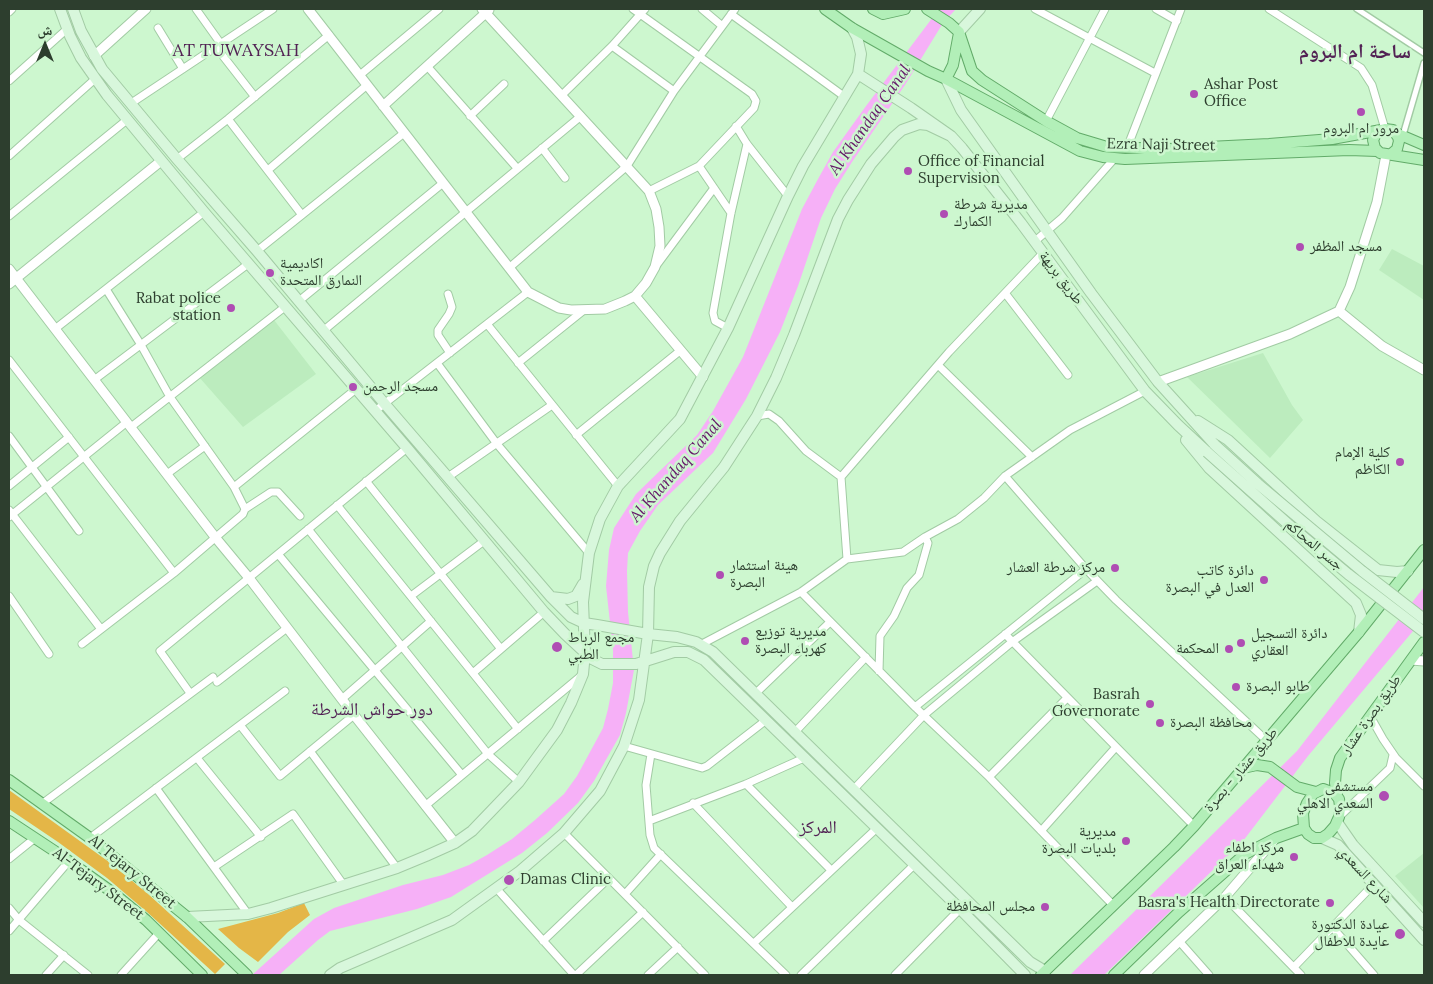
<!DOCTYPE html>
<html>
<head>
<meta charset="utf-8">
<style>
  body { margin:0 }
  #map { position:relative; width:1433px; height:984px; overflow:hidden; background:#cdf7cf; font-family:Lora,"Noto Naskh Arabic",serif }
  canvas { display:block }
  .frame { position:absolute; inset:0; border:10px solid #2d3e2e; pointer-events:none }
  .north { position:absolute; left:20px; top:20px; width:50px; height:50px; -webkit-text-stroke:4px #cdf7cf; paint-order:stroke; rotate:0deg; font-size:14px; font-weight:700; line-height:20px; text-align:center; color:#2d3e2e }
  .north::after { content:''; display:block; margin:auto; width:18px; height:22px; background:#2d3e2e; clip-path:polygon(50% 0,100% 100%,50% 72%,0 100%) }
</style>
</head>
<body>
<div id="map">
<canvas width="1433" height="984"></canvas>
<div class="frame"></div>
<div class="north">ش</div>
</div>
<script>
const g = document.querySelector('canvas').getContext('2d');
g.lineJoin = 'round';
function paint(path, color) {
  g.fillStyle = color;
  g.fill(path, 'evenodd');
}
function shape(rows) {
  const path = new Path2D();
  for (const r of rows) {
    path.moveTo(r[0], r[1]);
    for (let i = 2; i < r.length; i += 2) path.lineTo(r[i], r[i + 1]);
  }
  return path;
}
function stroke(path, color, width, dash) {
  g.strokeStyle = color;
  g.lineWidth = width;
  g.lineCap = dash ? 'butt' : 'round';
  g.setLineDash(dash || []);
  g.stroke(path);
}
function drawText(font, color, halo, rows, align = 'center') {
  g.font = font + ' Lora,"Noto Naskh Arabic",serif';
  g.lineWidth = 5;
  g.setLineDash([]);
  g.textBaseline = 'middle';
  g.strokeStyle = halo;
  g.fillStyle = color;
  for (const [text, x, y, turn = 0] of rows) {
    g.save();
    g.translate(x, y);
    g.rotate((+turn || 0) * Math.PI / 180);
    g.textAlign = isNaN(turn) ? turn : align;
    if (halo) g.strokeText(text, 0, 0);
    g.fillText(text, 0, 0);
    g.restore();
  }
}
const built = shape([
  [1392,249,1424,266,1424,300,1379,270],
  [274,320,316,374,243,427,199,377],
  [1263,353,1292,405,1303,420,1270,458,1187,377],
  [1424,853,1424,908,1395,876]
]);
const green = shape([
  [9,790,109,862,147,893,225,964,215,974,147,912,107,878,58,842,9,809],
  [304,903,310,915,288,932,258,962,239,948,218,929,278,913]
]);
const water = shape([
  [939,9,956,9,943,23,905,85,852,162,835,189,821,218,798,286,780,332,746,399,713,453,658,505,640,531,628,553,627,571,628,612,634,670,626,713,620,735,594,781,578,803,547,833,522,853,451,897,417,909,330,931,318,940,279,975,252,975,314,919,334,908,403,885,443,875,469,865,487,855,512,839,535,820,564,794,577,776,603,728,608,709,613,683,613,650,606,586,609,550,614,528,636,494,697,435,713,411,743,357,802,209,818,179,833,152,866,106],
  [1424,587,1424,618,1308,756,1243,841,1104,975,1070,975,1297,751]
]);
const pedestrian = shape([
  [1357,9,1424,53],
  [1403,135,1424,63]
]);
const minor = shape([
  [196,9,221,44],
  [633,9,752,94,756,101,754,108,699,166,649,191],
  [702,9,721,25],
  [1035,9,1155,73],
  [1156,9,1177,21],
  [1269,9,1361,68,1372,85,1385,129],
  [9,12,12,9],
  [731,14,845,97],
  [158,28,183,69],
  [612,46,674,91],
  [216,47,255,97],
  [427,66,517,168],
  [360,75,439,9],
  [9,81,67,29],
  [562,95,612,46,645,9],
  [130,104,273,9],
  [470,116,504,84],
  [228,119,302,215],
  [1046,121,1105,9],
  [736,126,747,144,788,196],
  [542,148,565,178],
  [1127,148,1181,9],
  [9,156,95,79],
  [177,159,228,119,329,35],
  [699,166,731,213],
  [268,170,367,85],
  [9,216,128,119],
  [1034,242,1062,218,1114,159],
  [257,251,404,133],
  [656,266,714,188],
  [509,268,627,166,674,91,735,9],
  [106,289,141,345,170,397,234,487,245,509],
  [1005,293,1068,375],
  [448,294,452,307,449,314,438,330,438,335,450,353],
  [299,301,443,183],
  [487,324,618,486],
  [728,328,715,321,713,313,731,213,747,144],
  [55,329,204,212],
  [323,331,581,116],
  [9,360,174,573],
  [437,363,497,444,589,553],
  [518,363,584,310],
  [938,365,1032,457],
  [94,380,248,264],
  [375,411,528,292],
  [757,416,769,414,779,421,806,451,841,477],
  [131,427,286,306],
  [576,435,681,350],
  [9,436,79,531],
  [167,474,205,446],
  [1005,476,1086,569,1116,600,1266,740],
  [448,477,552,405],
  [366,481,501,649],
  [9,486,69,437],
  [234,487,356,389],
  [337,505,518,729],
  [9,510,101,629],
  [9,517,127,422],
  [308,529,488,754,519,782],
  [278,554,462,775],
  [847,559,841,477,949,352,1043,253],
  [801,592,915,707,989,777,1113,905],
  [9,596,49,654],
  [411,596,484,541],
  [1005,634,1194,826],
  [82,644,174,573,243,514,245,509,271,492,278,492,300,516],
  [700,645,801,592,847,559,903,552,925,537,958,519,984,498,1005,476,1070,430,1145,391],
  [879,671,880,636,894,616,907,588,919,575,928,543,925,537],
  [473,673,544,612],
  [217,682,287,628],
  [190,693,160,651,407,448],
  [755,694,830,622],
  [342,699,431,621],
  [915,707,1086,569],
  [1370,716,1383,739,1396,758,1424,786],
  [240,725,280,776,354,715],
  [794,733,866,657],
  [624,746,702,768,707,766,765,721],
  [310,751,397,868],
  [651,754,646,785,650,835,654,848,786,975],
  [197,758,261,837],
  [989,777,1067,698],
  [746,784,831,870],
  [156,788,248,914],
  [854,789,924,715,1012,642,1097,581],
  [43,803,213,677],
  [693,803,792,907],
  [425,806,581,676],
  [1339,817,1390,768,1393,755],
  [649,821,746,784,804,758],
  [1041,831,1116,747],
  [564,833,705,975],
  [90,838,285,691],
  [9,859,35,838],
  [214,867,293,814,343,884],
  [496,888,574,975],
  [625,894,661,854],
  [1225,897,1301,975],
  [9,908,19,920,88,975],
  [1333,928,1374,975],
  [9,931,69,861],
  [543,941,609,878],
  [1179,941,1209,975],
  [754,943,877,828],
  [1294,967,1374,884],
  [46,975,64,955],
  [121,975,159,933],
  [576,975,643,912],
  [648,975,678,947],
  [801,975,915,864],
  [895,975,960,909]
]);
const tertiary = shape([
  [308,9,528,292,559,308,571,310,605,309,625,301,635,296,646,283,655,267,660,246,659,227,656,209,649,191,482,9],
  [94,56,146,9],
  [383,106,489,10],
  [9,269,215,537,249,578,354,715,455,843],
  [9,284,161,161],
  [635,296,703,377],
  [1339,311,1382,346,1424,370],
  [1158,382,1290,334,1339,311,1350,287,1377,202,1386,155],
  [1411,660,1424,661],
  [1144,975,1225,897,1274,840]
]);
const secondary = shape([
  [60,9,70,36,81,58,107,95,204,212,407,448,544,612,565,634,592,659,602,664,636,664,674,652,688,652,704,660,960,909,1025,975],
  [73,9,81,31,102,69,177,159,257,251,384,403,551,597,571,617,584,623,597,625,648,634,677,637,696,642,713,652,1030,962,1045,971],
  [852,28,857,37,861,54,858,74,911,108,951,136,962,148,1021,223,1145,391,1178,425,1207,452],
  [959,32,980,9],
  [946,79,961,110,1091,293,1158,382,1215,445],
  [1198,421,1228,440,1316,521,1378,570,1397,572,1408,571],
  [1186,440,1209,468,1356,603,1361,615,1359,632],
  [551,597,568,599,576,596,583,584],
  [1337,822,1353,845,1424,922],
  [1322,838,1338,845,1424,940],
  [187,917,248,914,271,908,397,868,426,856,455,843,472,831,519,782,557,730,571,703,583,674,585,653,583,602,589,553,600,519,618,486,680,419,728,328,788,196,803,166,858,74],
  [330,975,340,968,452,920,520,871,564,833,600,791,624,746,639,700,648,634,649,587,654,566,660,553,680,521,724,467,757,416,776,378,794,335,838,219,848,200,871,164,894,137,902,130,919,124,928,125,951,136]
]);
const primary = shape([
  [825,9,852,28,928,71,946,79,1080,151,1103,157,1125,159,1349,150,1377,151],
  [873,9,883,14,905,9],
  [927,9,949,23,959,32],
  [959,32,972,71,982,80,1046,121,1077,138,1107,147,1168,149,1269,144,1332,139,1381,130],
  [946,79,953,65,959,33],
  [1396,133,1424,145],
  [1391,154,1397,149,1399,141,1398,137,1393,130,1385,129,1381,130,1377,132,1373,140,1375,148,1380,153,1424,160],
  [1243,768,1257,765,1270,767,1297,787,1316,792],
  [9,780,90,838,187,917,247,975],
  [1323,789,1334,793,1339,799,1340,806,1339,817,1335,826,1328,834,1322,838,1314,838,1308,834,1304,828,1303,813,1307,803,1313,794,1323,789],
  [1337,795,1335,783,1336,770,1340,758,1424,642],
  [9,821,56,852,112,892,146,920,202,975],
  [1041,975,1174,847,1194,826,1359,632,1424,550],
  [1114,975,1179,912,1245,854,1276,838,1304,828]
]);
const secondaryBridge = shape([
  [1215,445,1258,484,1362,571,1424,619],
  [1207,452,1288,524,1348,574,1424,632]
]);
const markers = [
  [1194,94,5,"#af4db3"],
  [1361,112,5,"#af4db3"],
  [908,171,5,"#af4db3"],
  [944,214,5,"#af4db3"],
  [1300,247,5,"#af4db3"],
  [270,273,5,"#af4db3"],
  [231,308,5,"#af4db3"],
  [353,387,5,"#af4db3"],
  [1400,462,5,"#af4db3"],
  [1115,568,5,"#af4db3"],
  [720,575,5,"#af4db3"],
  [1264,580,5,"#af4db3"],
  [745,641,5,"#af4db3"],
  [1241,643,5,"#af4db3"],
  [557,647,6,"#af4db3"],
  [1229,649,5,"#af4db3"],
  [1236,687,5,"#af4db3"],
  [1150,704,5,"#af4db3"],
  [1160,723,5,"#af4db3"],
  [1384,796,6,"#af4db3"],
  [1126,841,5,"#af4db3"],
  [1294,857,5,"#af4db3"],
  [509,880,6,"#af4db3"],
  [1330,903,5,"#af4db3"],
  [1045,907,5,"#af4db3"],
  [1400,934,6,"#af4db3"]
];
const poiNames = [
  ["Ashar Post",1204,85],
  ["Office",1204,102],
  ["مرور ام البروم",1361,129,"center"],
  ["Office of Financial",918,162],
  ["Supervision",918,179],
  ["مديرية شرطة",954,205],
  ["الكمارك",954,222],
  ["مسجد المظفر",1310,247],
  ["اكاديمية",280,264],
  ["النمارق المتحدة",280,281],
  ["Rabat police",221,299,"right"],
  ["station",221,316,"right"],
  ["مسجد الرحمن",363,387],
  ["كلية الإمام",1390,453,"right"],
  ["الكاظم",1390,470,"right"],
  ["هيئة استثمار",730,566],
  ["البصرة",730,583],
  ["مركز شرطة العشار",1105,568,"right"],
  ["دائرة كاتب",1254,571,"right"],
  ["العدل في البصرة",1254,588,"right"],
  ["مديرية توزيع",755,632],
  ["كهرباء البصرة",755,649],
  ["دائرة التسجيل",1251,634],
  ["العقاري",1251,651],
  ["مجمع الرباط",568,638],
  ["الطبي",568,655],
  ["المحكمة",1219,649,"right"],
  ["طابو البصرة",1246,687],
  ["Basrah",1140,695,"right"],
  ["Governorate",1140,712,"right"],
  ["محافظة البصرة",1170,723],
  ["مستشفى",1373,787,"right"],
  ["السعدي الاهلي",1373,804,"right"],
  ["مديرية",1116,832,"right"],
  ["بلديات البصرة",1116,849,"right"],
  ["مركز اطفاء",1284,848,"right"],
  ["شهداء العراق",1284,865,"right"],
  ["Damas Clinic",520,880],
  ["Basra's Health Directorate",1320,903,"right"],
  ["مجلس المحافظة",1035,907,"right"],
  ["عيادة الدكتورة",1389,925,"right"],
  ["عايدة للاطفال",1389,942,"right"]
];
const streetNames = [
  ["Ezra Naji Street",1161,145,1],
  ["طريق بريهة",1061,278,53],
  ["جسر المحاكم",1314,545,40],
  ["طريق بصرة عشار",1371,715,-55],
  ["طريق عشار - بصرة",1241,770,-50],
  ["Al Tejary Street",132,872,39],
  ["شارع السعدي",1365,875,47],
  ["Al-Tejary Street",98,884,37]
];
const waterNames = [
  ["Al Khandaq Canal",870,120,-55],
  ["Al Khandaq Canal",676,471,-49]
];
const quarterNames = [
  ["AT TUWAYSAH",236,51],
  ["دور حواش الشرطة",372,710],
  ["المركز",818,828]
];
const districtNames = [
  ["ساحة ام البروم",1355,52]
];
paint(built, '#bcecbe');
paint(green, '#e4b647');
paint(water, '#f6b0f7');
stroke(pedestrian, '#a2cba4', 8);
stroke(minor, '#a2cba4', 9);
stroke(tertiary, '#a2cba4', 11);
stroke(secondary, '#a2cba4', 12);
stroke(primary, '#62ab69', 12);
stroke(pedestrian, '#fff', 5);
stroke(minor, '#fff', 7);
stroke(tertiary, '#fff', 9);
stroke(secondary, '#d8f7dc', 10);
stroke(primary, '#b2efb8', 10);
stroke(secondaryBridge, '#a2cba4', 12, []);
stroke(secondaryBridge, '#d8f7dc', 10);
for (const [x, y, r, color] of markers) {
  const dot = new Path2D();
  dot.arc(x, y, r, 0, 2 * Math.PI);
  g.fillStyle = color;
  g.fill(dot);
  stroke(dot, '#cdf7cf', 2);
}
drawText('15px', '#2d3e2e', '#cdf7cf', poiNames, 'left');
drawText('15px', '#2d3e2e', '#cdf7cf', streetNames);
drawText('italic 16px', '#641668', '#cdf7cf', waterNames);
drawText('18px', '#522254', '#cdf7cf', quarterNames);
drawText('bold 20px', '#522254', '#cdf7cf', districtNames);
</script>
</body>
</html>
